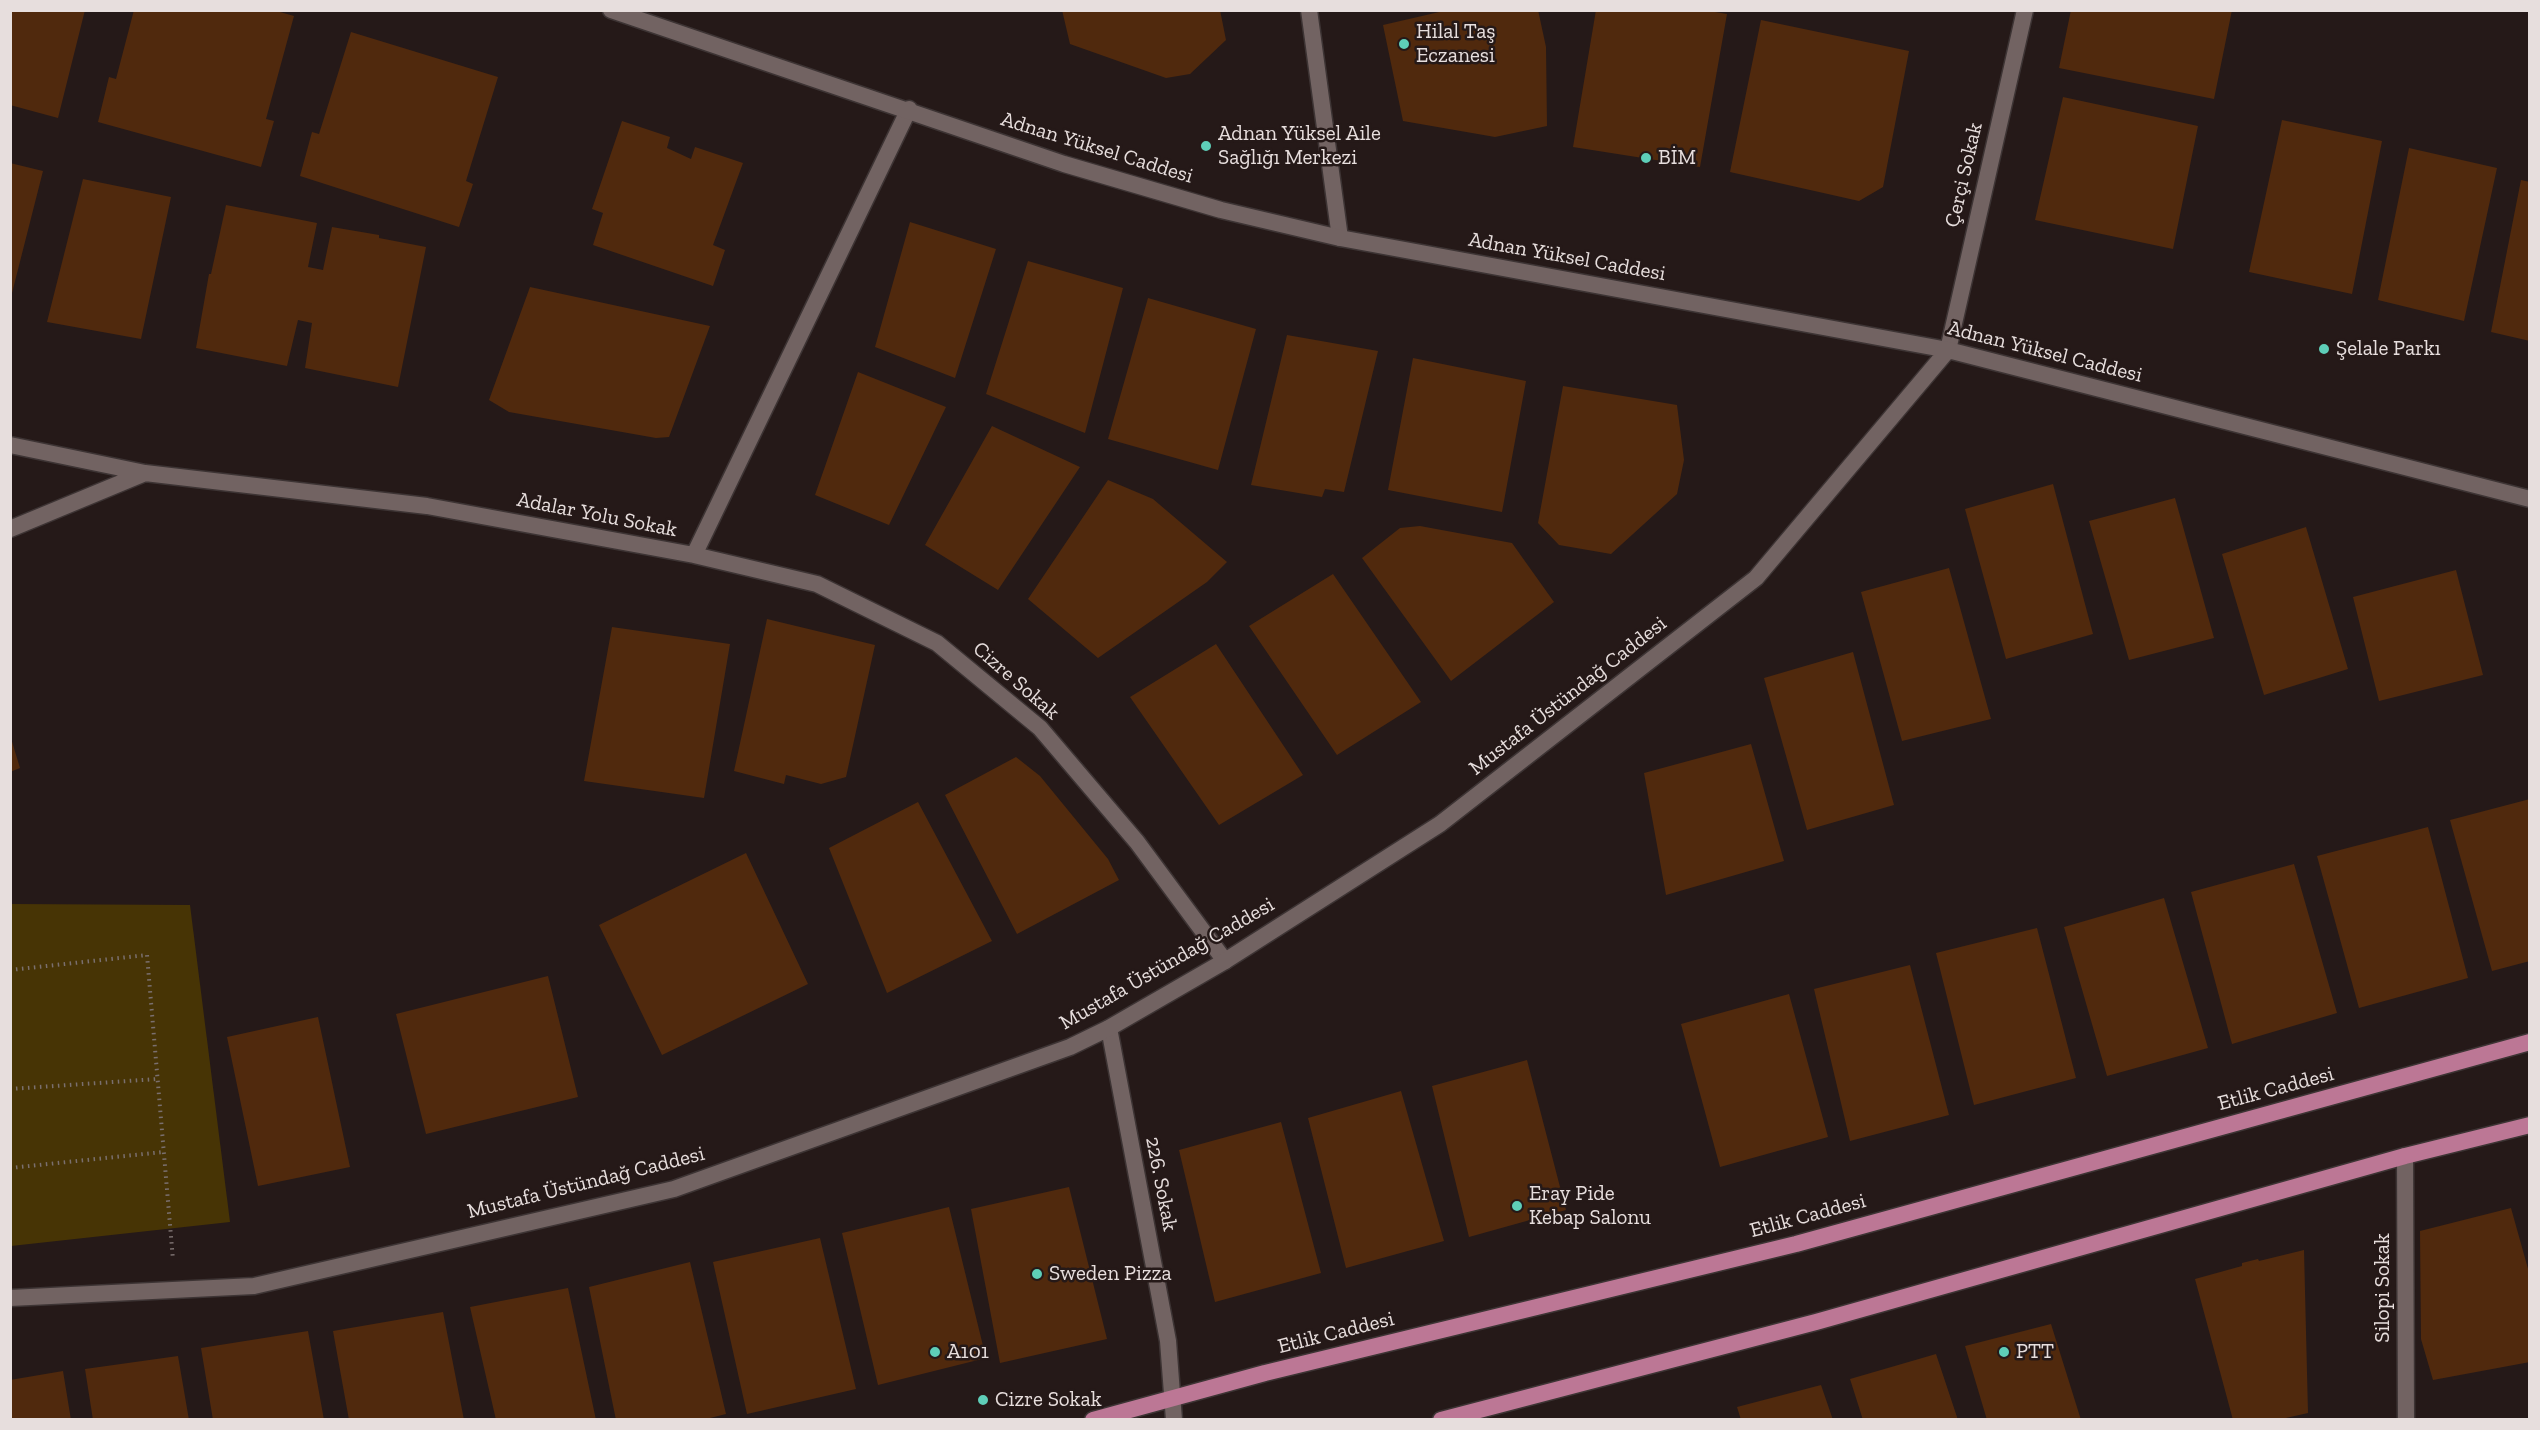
<!DOCTYPE html>
<html>
<head>
<meta charset="utf-8">
<style>
  body { margin:0 }
  #map { position:relative; width:2540px; height:1430px; overflow:hidden; background:#251918; font-family:"Zilla Slab",serif }
  canvas { display:block }
  .frame { position:absolute; inset:0; border:12px solid #e7dedd; pointer-events:none }
</style>
</head>
<body>
<div id="map">
<canvas width="2540" height="1430"></canvas>
<div class="frame"></div>
</div>
<script>
const g = document.querySelector('canvas').getContext('2d');
g.lineJoin = 'round';
function paint(path, color) {
  g.fillStyle = color;
  g.fill(path, 'evenodd');
}
function shape(rows) {
  const path = new Path2D();
  for (const r of rows) {
    path.moveTo(r[0], r[1]);
    for (let i = 2; i < r.length; i += 2) path.lineTo(r[i], r[i + 1]);
  }
  return path;
}
function stroke(path, color, width, dash) {
  g.strokeStyle = color;
  g.lineWidth = width;
  g.lineCap = dash ? 'butt' : 'round';
  g.setLineDash(dash || []);
  g.stroke(path);
}
function drawText(font, color, halo, rows, align = 'center') {
  g.font = font + ' "Zilla Slab",serif';
  g.lineWidth = 5;
  g.setLineDash([]);
  g.textBaseline = 'middle';
  g.strokeStyle = halo;
  g.fillStyle = color;
  for (const [text, x, y, turn = 0] of rows) {
    g.save();
    g.translate(x, y);
    g.rotate((+turn || 0) * Math.PI / 180);
    g.textAlign = isNaN(turn) ? turn : align;
    if (halo) g.strokeText(text, 0, 0);
    g.fillText(text, 0, 0);
    g.restore();
  }
}
const green = shape([
  [11,904,190,905,230,1222,11,1246]
]);
const building = shape([
  [10,10,85,10,58,118,10,105],
  [134,10,273,10,294,16,266,119,274,121,261,167,98,122,109,77,116,79],
  [1062,10,1220,10,1226,40,1190,74,1166,78,1070,44],
  [1448,10,1538,10,1546,47,1547,126,1495,137,1403,121,1383,25],
  [1596,10,1703,10,1727,14,1700,167,1573,147],
  [2071,10,2232,10,2214,99,2059,68],
  [1761,20,1909,51,1883,187,1859,201,1730,172],
  [351,32,498,77,466,181,473,184,459,227,300,176,312,132,319,134],
  [2063,97,2198,126,2173,249,2035,220],
  [2282,120,2382,141,2352,294,2249,272],
  [622,121,670,137,667,148,691,159,695,147,743,163,713,245,725,250,713,286,593,245,603,213,592,209],
  [2409,148,2497,168,2464,321,2378,300],
  [10,163,43,171,11,297,10,297],
  [83,179,171,197,141,339,47,322],
  [2521,180,2530,182,2530,341,2491,332],
  [226,205,317,223,308,267,323,270,332,227,379,235,379,238,426,247,398,387,305,368,312,323,298,320,287,366,196,348,209,274,211,274],
  [910,222,996,249,955,378,875,347],
  [1028,261,1123,288,1085,433,986,394],
  [530,287,710,326,669,437,656,438,509,412,489,400],
  [1148,298,1256,329,1218,470,1108,439],
  [1287,335,1378,351,1344,492,1325,489,1322,497,1251,485],
  [1413,358,1526,381,1502,512,1388,490],
  [858,372,946,407,889,525,815,495],
  [1563,386,1677,405,1684,460,1677,494,1611,554,1559,545,1538,523],
  [992,426,1080,467,998,590,925,545],
  [1108,480,1153,499,1227,562,1207,582,1098,658,1028,599],
  [2053,484,2093,634,2006,659,1965,509],
  [2175,498,2214,638,2129,660,2089,521],
  [1420,526,1512,543,1554,602,1451,681,1362,558,1400,528],
  [2306,527,2348,669,2264,695,2222,554],
  [1949,568,1991,719,1902,741,1861,592],
  [2456,570,2483,675,2379,701,2353,597],
  [1333,574,1421,702,1337,755,1249,626],
  [767,619,875,645,846,777,821,784,786,775,784,784,734,771],
  [612,627,730,644,704,798,584,781],
  [1216,644,1303,775,1219,825,1130,697],
  [1853,652,1894,805,1807,830,1764,678],
  [10,735,20,768,10,772],
  [1751,744,1784,861,1666,895,1644,773],
  [1016,757,1040,776,1108,859,1119,880,1017,934,945,795],
  [2530,799,2530,961,2492,971,2450,820],
  [918,802,992,941,887,993,829,848],
  [2428,827,2468,978,2359,1008,2317,856],
  [746,853,808,984,662,1055,599,925],
  [2294,864,2337,1013,2232,1044,2191,892],
  [2164,898,2208,1048,2107,1076,2064,927],
  [2037,928,2076,1078,1974,1105,1936,953],
  [1910,965,1949,1115,1850,1141,1814,989],
  [548,976,578,1097,426,1134,396,1014],
  [1789,994,1828,1137,1720,1167,1681,1024],
  [318,1017,350,1167,258,1186,227,1037],
  [1527,1060,1566,1210,1469,1237,1432,1086],
  [1401,1091,1444,1241,1346,1268,1308,1118],
  [1281,1122,1321,1273,1215,1302,1179,1150],
  [1069,1187,1107,1339,1000,1363,971,1209],
  [949,1207,986,1358,878,1385,842,1233],
  [2511,1208,2530,1276,2530,1362,2433,1380,2421,1339,2420,1231],
  [820,1238,856,1389,747,1414,713,1262],
  [2304,1250,2308,1413,2277,1420,2233,1420,2195,1279,2242,1266,2242,1263,2258,1259,2259,1261],
  [690,1262,726,1414,702,1420,616,1420,589,1287],
  [568,1288,596,1420,496,1420,470,1307],
  [443,1312,464,1420,349,1420,333,1331],
  [2051,1324,2081,1420,1987,1420,1965,1346],
  [308,1331,324,1420,213,1420,201,1348],
  [1936,1354,1958,1420,1863,1420,1850,1379],
  [178,1356,189,1420,93,1420,85,1369],
  [63,1371,71,1420,10,1420,10,1380],
  [1821,1385,1833,1420,1741,1420,1737,1407]
]);
const path = shape([
  [10,970,147,955,173,1260],
  [10,1089,157,1079],
  [10,1168,163,1152]
]);
const minor = shape([
  [1309,10,1340,238],
  [1948,350,2025,10],
  [10,445,145,473,427,506,694,555,909,109],
  [10,529,145,473],
  [694,555,817,584,937,643,1040,728,1137,842,1225,961],
  [1109,1028,1168,1341,1174,1420],
  [2405,1156,2406,1420]
]);
const tertiary = shape([
  [611,10,1064,164,1221,210,1340,238,1948,350,2530,499],
  [10,1298,254,1286,674,1189,1070,1047,1109,1028,1225,961,1440,824,1756,578,1948,350]
]);
const primary = shape([
  [1093,1420,1265,1373,1796,1244,2530,1042],
  [1441,1420,1816,1322,2405,1156,2530,1125]
]);
const markers = [
  [1404,44,6,"#5eceb8"],
  [1206,146,6,"#5eceb8"],
  [1646,158,6,"#5eceb8"],
  [2324,349,6,"#5eceb8"],
  [1517,1206,6,"#5eceb8"],
  [1037,1274,6,"#5eceb8"],
  [935,1352,6,"#5eceb8"],
  [2004,1352,6,"#5eceb8"],
  [983,1400,6,"#5eceb8"]
];
const poiNames = [
  ["Hilal Taş",1416,32],
  ["Eczanesi",1416,56],
  ["Adnan Yüksel Aile",1218,134],
  ["Sağlığı Merkezi",1218,158],
  ["BİM",1658,158],
  ["Şelale Parkı",2336,349],
  ["Eray Pide",1529,1194],
  ["Kebap Salonu",1529,1218],
  ["Sweden Pizza",1049,1274],
  ["A101",947,1352],
  ["PTT",2016,1352],
  ["Cizre Sokak",995,1400]
];
const streetNames = [
  ["Adnan Yüksel Caddesi",1097,148,17],
  ["Çerçi Sokak",1964,175,-77],
  ["Adnan Yüksel Caddesi",1567,257,10],
  ["Adnan Yüksel Caddesi",2045,352,14],
  ["Adalar Yolu Sokak",597,515,11],
  ["Cizre Sokak",1016,681,41],
  ["Mustafa Üstündağ Caddesi",1568,696,-38],
  ["Mustafa Üstündağ Caddesi",1167,964,-30],
  ["Etlik Caddesi",2276,1089,-15],
  ["Mustafa Üstündağ Caddesi",586,1183,-14],
  ["226. Sokak",1161,1184,79],
  ["Etlik Caddesi",1808,1216,-15],
  ["Silopi Sokak",2383,1288,-90],
  ["Etlik Caddesi",1336,1333,-14]
];
paint(green, '#473405');
paint(building, '#50290d');
stroke(minor, '#3d3434', 19);
stroke(tertiary, '#3d3434', 19);
stroke(primary, '#3d3434', 19);
stroke(path, '#7a6f6e', 4, [1.5, 4.5]);
stroke(minor, '#726362', 16);
stroke(tertiary, '#726362', 16);
stroke(primary, '#bc7795', 16);
for (const [x, y, r, color] of markers) {
  const dot = new Path2D();
  dot.arc(x, y, r, 0, 2 * Math.PI);
  g.fillStyle = color;
  g.fill(dot);
  stroke(dot, '#251918', 2);
}
drawText('21px', '#e7dedd', '#251918', poiNames, 'left');
drawText('21px', '#e7dedd', '#251918', streetNames);
</script>
</body>
</html>
